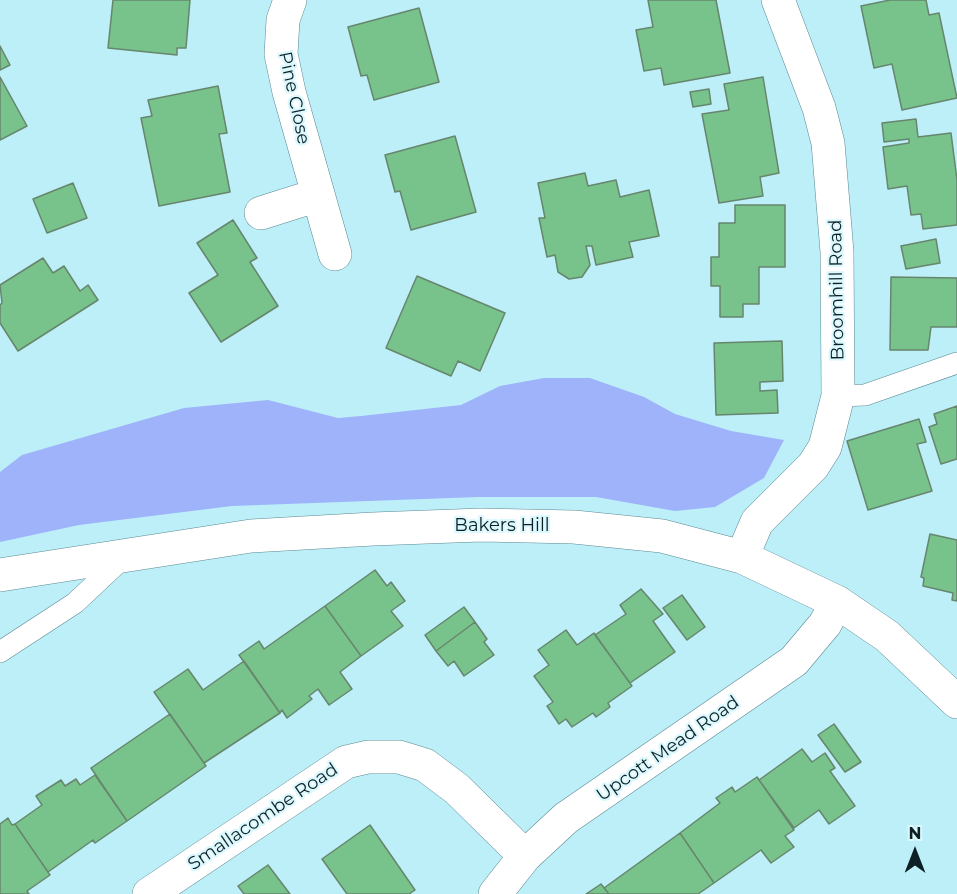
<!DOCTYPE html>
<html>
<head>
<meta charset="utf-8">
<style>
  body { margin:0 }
  #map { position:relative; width:957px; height:894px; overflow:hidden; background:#bdeff9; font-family:Montserrat,sans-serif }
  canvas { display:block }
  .north { position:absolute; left:885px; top:822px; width:60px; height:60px; -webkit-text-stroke:4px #dbf8fe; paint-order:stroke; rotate:0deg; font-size:16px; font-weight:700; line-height:24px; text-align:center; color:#0d2024 }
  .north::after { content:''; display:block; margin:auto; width:21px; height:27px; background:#0d2024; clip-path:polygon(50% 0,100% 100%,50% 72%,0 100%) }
</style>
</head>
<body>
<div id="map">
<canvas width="957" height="894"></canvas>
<div class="north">N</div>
</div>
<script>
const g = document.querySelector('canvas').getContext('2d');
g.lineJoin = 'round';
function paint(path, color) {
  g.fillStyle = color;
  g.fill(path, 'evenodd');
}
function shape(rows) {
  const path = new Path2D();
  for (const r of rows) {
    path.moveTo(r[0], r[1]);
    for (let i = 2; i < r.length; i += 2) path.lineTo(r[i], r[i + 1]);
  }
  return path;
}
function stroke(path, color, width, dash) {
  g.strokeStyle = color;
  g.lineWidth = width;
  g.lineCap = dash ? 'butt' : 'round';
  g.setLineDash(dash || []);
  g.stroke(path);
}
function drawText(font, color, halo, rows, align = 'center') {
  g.font = font + ' Montserrat,sans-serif';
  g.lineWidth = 4.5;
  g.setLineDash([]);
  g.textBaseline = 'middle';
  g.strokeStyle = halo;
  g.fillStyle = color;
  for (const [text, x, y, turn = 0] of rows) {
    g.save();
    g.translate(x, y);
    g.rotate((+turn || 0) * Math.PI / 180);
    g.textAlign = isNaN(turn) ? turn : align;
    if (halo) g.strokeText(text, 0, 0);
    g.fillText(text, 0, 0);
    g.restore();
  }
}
const green = shape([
  [544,378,590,378,644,397,675,414,731,431,784,440,764,478,715,507,675,511,596,497,478,497,232,506,79,525,0,542,0,472,22,455,184,408,268,400,338,418,361,416,461,405,500,386]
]);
const building = shape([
  [113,0,190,0,186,48,177,48,177,55,108,48,113,0],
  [648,0,716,0,730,73,664,85,661,68,644,71,636,30,653,27,648,0],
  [890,0,926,0,929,15,939,13,957,98,902,110,892,64,874,68,861,6,890,0],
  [419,8,439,82,374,100,367,75,361,76,348,27,419,8],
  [0,46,10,65,0,70,0,46],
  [0,77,27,126,0,140,0,77],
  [763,77,779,173,760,177,763,196,719,203,702,114,729,110,724,84,763,77],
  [218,86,227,133,219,134,230,192,159,206,141,118,152,116,148,100,218,86],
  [709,89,711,104,693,107,690,92,709,89],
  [916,119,918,137,951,133,957,180,957,225,923,229,921,214,911,215,907,186,888,189,883,147,909,143,909,139,884,142,882,123,916,119],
  [455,136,476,212,411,230,400,191,395,192,385,155,455,136],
  [585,173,588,186,616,180,620,197,649,190,659,236,629,242,633,257,596,265,592,246,586,246,590,265,582,277,569,279,558,272,555,255,547,257,539,218,545,218,538,183,585,173],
  [73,183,87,218,47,233,33,199,73,183],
  [735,205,785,205,785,267,759,267,759,304,743,304,743,317,720,317,720,286,711,286,711,257,719,257,719,223,735,223,735,205],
  [233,220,257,258,250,262,278,306,221,342,189,293,218,275,197,243,233,220],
  [936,239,940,263,906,269,901,246,936,239],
  [43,258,53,273,64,266,80,291,88,285,98,300,18,351,0,323,0,305,2,303,0,285,43,258],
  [417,276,505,313,480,371,458,361,451,376,386,348,417,276],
  [891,277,957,278,957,327,931,327,928,350,890,350,891,277],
  [782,341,783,381,760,382,760,391,777,390,778,413,716,415,714,343,782,341],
  [957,406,957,459,941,464,929,427,937,424,934,414,957,406],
  [919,419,926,442,917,444,932,491,868,510,847,441,919,419],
  [930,534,957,540,957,601,952,600,953,593,923,586,924,578,921,577,930,534],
  [375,570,387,586,391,582,405,601,391,611,403,626,361,656,325,606,375,570],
  [641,589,663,614,653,621,675,652,630,683,595,635,626,614,620,605,641,589],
  [682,595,705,627,687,640,663,608,682,595],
  [325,606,361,656,340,672,352,689,329,705,318,689,309,696,312,699,287,718,282,710,280,713,239,655,259,641,264,649,325,606],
  [464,607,475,622,436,651,425,635,464,607],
  [475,622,487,639,484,642,494,655,464,676,454,661,448,666,436,651,475,622],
  [566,630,577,645,594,633,632,686,608,703,610,707,596,717,593,713,572,727,566,719,559,724,547,706,553,702,534,676,549,665,538,650,566,630],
  [244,661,280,713,204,763,154,692,188,669,203,690,244,661],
  [170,714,206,766,127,821,91,768,170,714],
  [834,724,861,762,845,772,818,735,834,724],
  [802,749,812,762,825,753,835,768,830,771,855,806,829,824,819,810,794,828,759,780,802,749],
  [95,775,127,821,95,843,93,840,48,872,15,824,42,805,36,796,61,780,65,786,76,779,80,785,95,775],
  [757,777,794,830,785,836,794,847,771,863,761,850,714,883,680,833,720,803,716,798,732,787,735,792,757,777],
  [8,818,12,825,15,824,50,875,27,891,29,894,0,894,0,824,8,818],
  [370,825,415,890,409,894,347,894,322,859,370,825],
  [680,833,714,883,698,894,609,894,604,888,680,833],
  [268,865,290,894,244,894,238,886,268,865],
  [601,884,609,894,586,894,601,884]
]);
const service = shape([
  [838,396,865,395,957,363],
  [0,652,75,603,124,557]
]);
const minor = shape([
  [290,0,283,20,281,54,289,92,335,254],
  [261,213,318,195],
  [742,557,757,522,813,466,825,447,838,396,837,252,828,143,819,108,778,0],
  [0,575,251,536,373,529,481,525,574,527,662,536,742,557,837,602,887,636,957,702],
  [149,894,346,762,368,757,399,757,425,765,457,789,525,856],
  [495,894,525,856,566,818,794,661,825,624,837,602]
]);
const streetNames = [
  ["Pine Close",294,98,78],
  ["Broomhill Road",837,290,-91],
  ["Bakers Hill",502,526],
  ["Upcott Mead Road",668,749,-35],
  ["Smallacombe Road",263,817,-34]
];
paint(green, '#9eb3f9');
paint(building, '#78c28b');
stroke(building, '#66866d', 1.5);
stroke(service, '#5b8992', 22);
stroke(minor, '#5b8992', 34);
stroke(service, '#fff', 21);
stroke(minor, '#fff', 33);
drawText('18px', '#0d2024', '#dbf8fe', streetNames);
</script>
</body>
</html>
